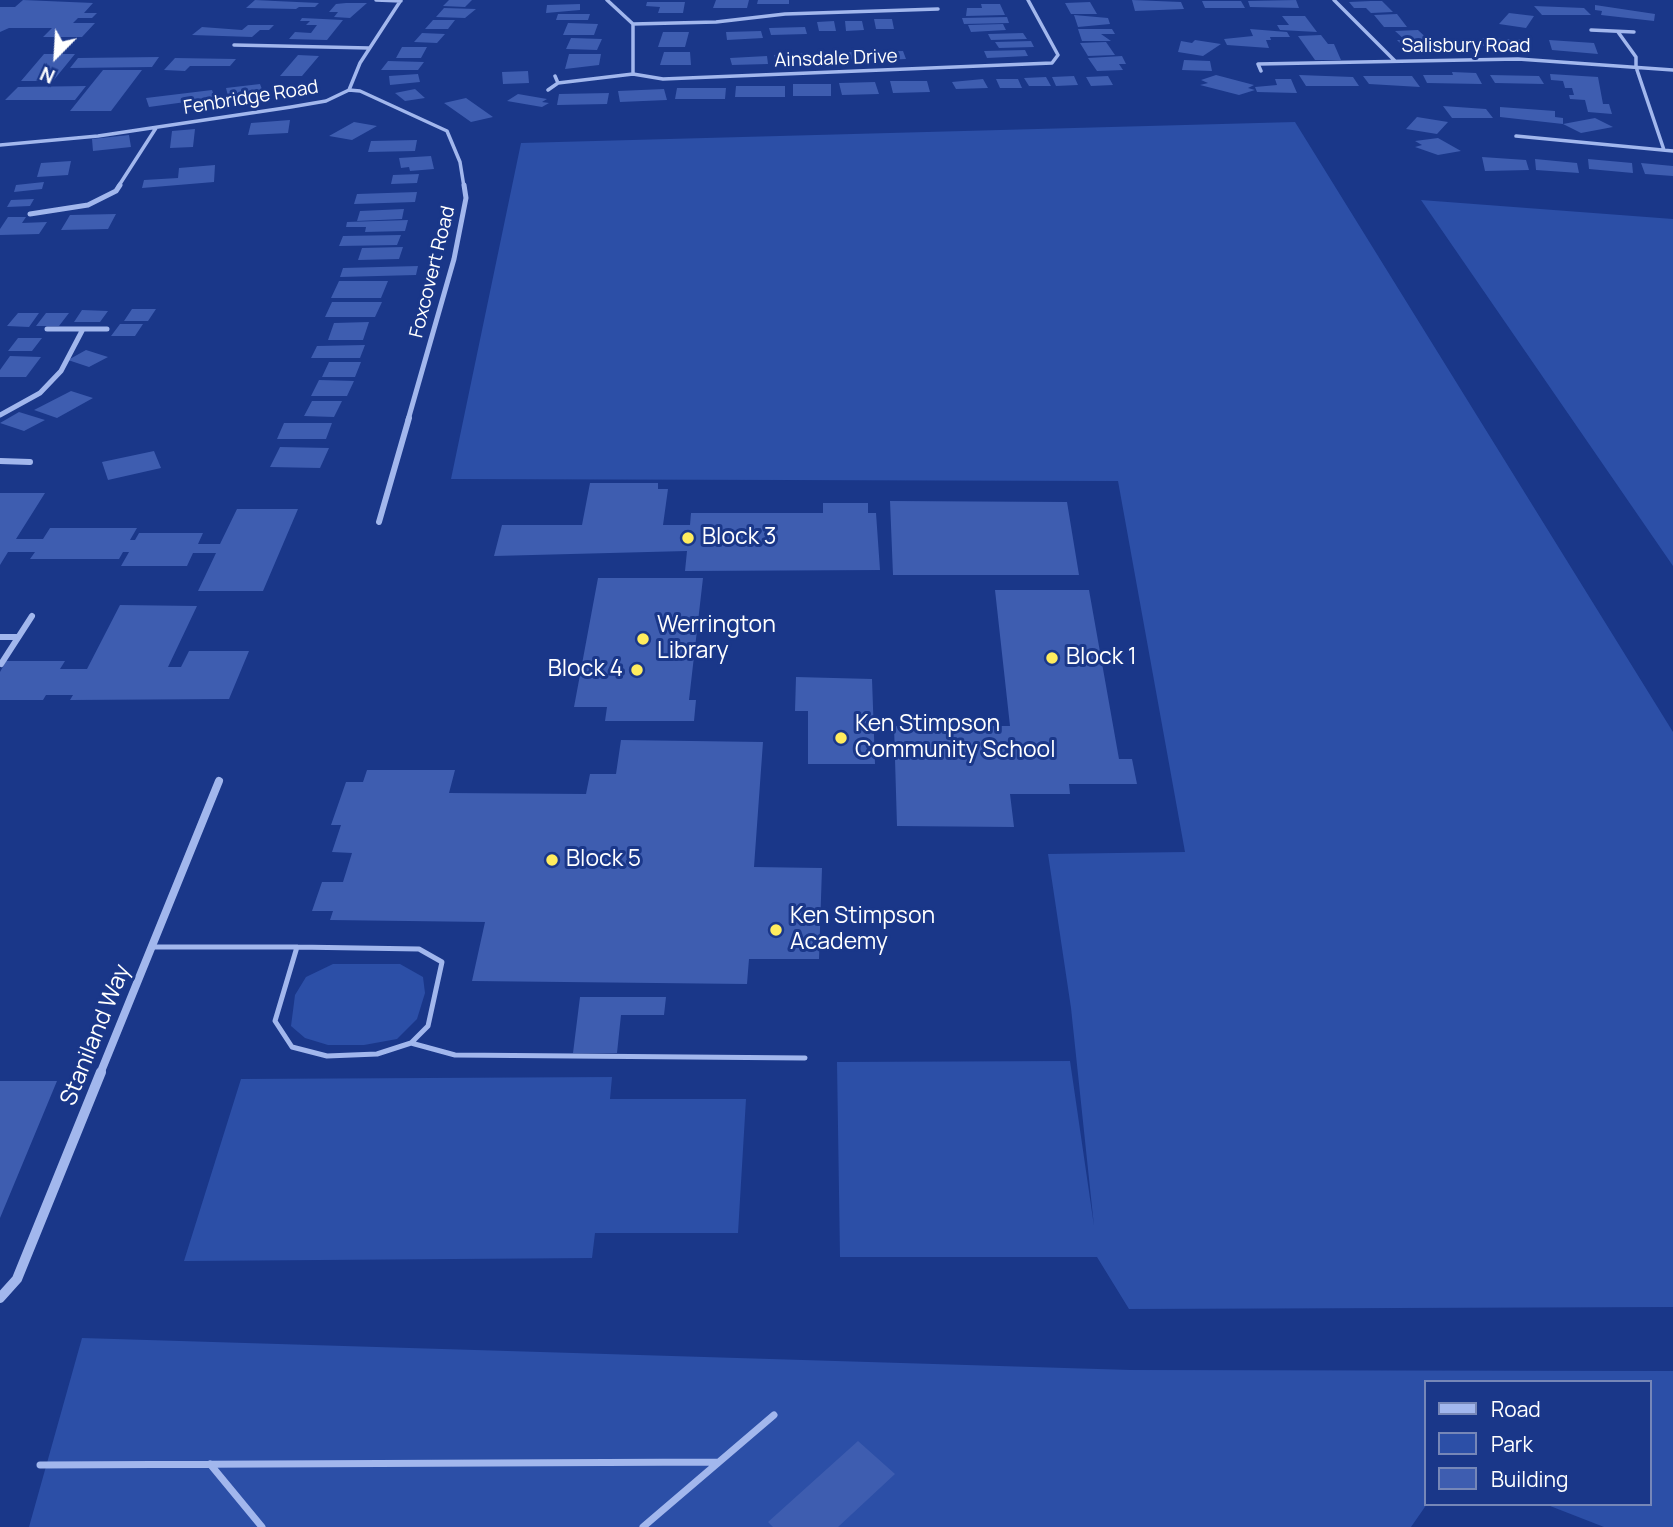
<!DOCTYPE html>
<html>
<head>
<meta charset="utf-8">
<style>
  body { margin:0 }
  #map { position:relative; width:1673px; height:1527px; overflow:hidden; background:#1a3789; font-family:Manrope,sans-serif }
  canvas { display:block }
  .legend { position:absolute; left:1424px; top:1380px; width:228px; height:126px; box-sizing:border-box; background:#1a3789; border:2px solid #7687b8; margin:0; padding:9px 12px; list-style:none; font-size:21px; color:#fff }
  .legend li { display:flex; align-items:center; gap:14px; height:35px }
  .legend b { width:35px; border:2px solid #7687b8 }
  .north { position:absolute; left:21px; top:21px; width:70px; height:70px; -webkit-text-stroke:5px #1a3789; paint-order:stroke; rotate:204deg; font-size:19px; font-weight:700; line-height:28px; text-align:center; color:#fff }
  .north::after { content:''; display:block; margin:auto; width:24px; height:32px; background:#fff; clip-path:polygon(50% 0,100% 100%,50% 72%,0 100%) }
</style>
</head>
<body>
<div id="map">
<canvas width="1673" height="1527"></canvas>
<ul class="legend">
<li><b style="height:9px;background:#a2b7ed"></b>Road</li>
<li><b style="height:19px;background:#2c4fa7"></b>Park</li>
<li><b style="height:19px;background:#3e5db0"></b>Building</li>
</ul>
<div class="north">N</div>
</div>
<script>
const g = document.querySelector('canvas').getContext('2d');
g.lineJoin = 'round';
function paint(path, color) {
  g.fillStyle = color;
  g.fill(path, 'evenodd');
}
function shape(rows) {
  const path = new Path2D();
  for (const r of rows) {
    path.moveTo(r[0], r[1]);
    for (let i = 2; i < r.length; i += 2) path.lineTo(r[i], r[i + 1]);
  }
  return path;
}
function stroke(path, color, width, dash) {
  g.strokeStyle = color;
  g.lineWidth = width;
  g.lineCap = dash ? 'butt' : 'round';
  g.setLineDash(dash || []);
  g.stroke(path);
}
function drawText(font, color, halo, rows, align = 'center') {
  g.font = font + ' Manrope,sans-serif';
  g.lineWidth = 6;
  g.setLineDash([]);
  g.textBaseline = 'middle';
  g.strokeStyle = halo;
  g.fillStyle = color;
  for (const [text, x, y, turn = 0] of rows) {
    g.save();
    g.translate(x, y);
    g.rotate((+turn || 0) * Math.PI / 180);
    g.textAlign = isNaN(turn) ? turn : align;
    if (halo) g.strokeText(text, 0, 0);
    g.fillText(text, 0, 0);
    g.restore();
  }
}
const green = shape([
  [1295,122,1673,732,1673,1307,1129,1309,1097,1257,840,1257,837,1062,1070,1061,1094,1226,1071,1008,1048,854,1185,852,1118,481,451,479,521,143],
  [1421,200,1673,219,1673,566],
  [333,964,400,964,423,977,425,993,417,1019,397,1039,364,1045,328,1045,305,1038,291,1026,295,995,306,977],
  [612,1077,610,1099,746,1099,738,1233,595,1233,592,1258,184,1261,241,1079],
  [82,1338,1131,1370,1673,1371,1673,1527,1604,1527,1545,1504,1650,1504,1650,1382,1426,1382,1427,1504,1411,1527,29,1527]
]);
const building = shape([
  [23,0,93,3,84,13,97,13,92,18,78,18,73,23,95,23,82,37,43,37,52,28,9,28,0,32,0,7,15,7],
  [255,0,275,1,319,3,315,7,299,7,296,9,246,8],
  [449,0,472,0,465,7,443,6],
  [716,0,749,0,747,8,713,8],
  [758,0,789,0,789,4,757,4],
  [1132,0,1181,2,1184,9,1135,11],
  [1296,0,1299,8,1250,7,1248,1],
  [1202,1,1241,1,1245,8,1205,8],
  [1371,1,1382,1,1393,12,1371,13,1366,8,1354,8,1349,2],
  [647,2,685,2,683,13,658,13,660,7,646,6],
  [1090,2,1097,14,1071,14,1065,3],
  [346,3,367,3,350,18,334,17,338,12,329,12,336,4],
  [580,4,580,10,546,13,547,5],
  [981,4,1000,4,1005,15,966,16,967,8,982,8],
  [1595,5,1655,14,1654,21,1601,15,1602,11,1595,10],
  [1534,6,1584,8,1591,15,1542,15],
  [444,8,476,9,465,18,436,17],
  [1509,13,1534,16,1526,28,1499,24],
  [558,14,590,14,588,20,556,20],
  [1397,14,1407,27,1384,27,1374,15],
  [1074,15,1108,18,1110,24,1078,27],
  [1282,16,1305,16,1317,32,1280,30,1277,25,1289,25],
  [1007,17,1009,23,964,24,962,18],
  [302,18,323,19,343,20,327,40,289,39,295,32,311,33,317,25,306,25,310,21,300,21],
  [874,19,892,19,894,29,876,29],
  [433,20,455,20,448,29,425,29],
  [834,21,836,31,819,31,817,22],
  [845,21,862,21,864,30,846,31],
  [568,23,598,24,594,35,563,35],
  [1003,24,1006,30,971,32,968,25],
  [248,25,274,25,269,30,260,30,252,37,192,35,202,27,242,30],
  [805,27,807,34,771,35,769,28],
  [1078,29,1112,29,1115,34,1101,34,1111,41,1082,41],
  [1250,29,1287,32,1290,37,1270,37,1271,40,1266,40,1269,48,1227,45,1224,39,1253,36],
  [1418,30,1436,47,1405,48,1397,40,1405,40,1395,31],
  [761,31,763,38,727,40,726,32],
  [663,32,689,32,685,47,658,47],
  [422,33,445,34,437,43,414,42],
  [1023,33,1027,39,991,40,988,34],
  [1321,35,1328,44,1334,44,1341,60,1315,60,1298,36],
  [571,38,602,39,597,50,566,49],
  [1480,38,1528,40,1531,48,1483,46],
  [1195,40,1221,44,1203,56,1178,52,1181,41,1192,43],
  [1549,40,1594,43,1598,54,1552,50],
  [1031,41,1034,47,999,48,995,42],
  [1106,42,1115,55,1088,56,1080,43],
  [402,47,427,47,421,58,396,58],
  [1025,50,1028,56,987,58,984,51],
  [903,51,906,59,866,61,863,52],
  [664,52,690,52,691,65,660,65],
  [856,52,859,59,822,60,820,53],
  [811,53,813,61,776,62,774,55],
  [44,54,75,54,53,81,21,81],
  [569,54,601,54,599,65,565,69],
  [298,55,319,56,302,76,280,76],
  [767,56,768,64,732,65,730,58],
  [1122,56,1126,64,1119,64,1123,70,1097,71,1088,58],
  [159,57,152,67,70,68,78,58],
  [175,58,236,59,230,66,190,66,185,71,164,70],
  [1184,60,1210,61,1212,71,1182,70],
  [388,61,424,62,418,70,381,70],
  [103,70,142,70,111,111,70,111],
  [528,71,529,83,503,84,502,72],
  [1452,72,1476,73,1482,84,1427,83,1423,75,1453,75],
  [418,74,420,82,390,85,389,76],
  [1550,74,1598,77,1603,104,1609,104,1612,114,1588,112,1585,100,1570,99,1569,95,1574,95,1572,88,1565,88,1563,81,1551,80],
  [1216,75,1254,85,1248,88,1255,90,1239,95,1200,85,1208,83,1201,80],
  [1299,75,1353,77,1359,86,1306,86],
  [1490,75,1539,76,1544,84,1495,83],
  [1074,76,1078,85,1056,86,1052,77],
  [1108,76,1113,85,1091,86,1086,77],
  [1363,76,1412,76,1420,87,1369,84],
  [1046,77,1051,86,1029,86,1024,78],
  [983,79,988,88,956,89,952,82],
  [996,79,1018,79,1022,88,1000,88],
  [1275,79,1291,79,1297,93,1257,92,1255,87,1277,85],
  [890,81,927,81,930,92,893,93],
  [875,82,879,94,842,95,839,83],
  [260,84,263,92,228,96,226,88],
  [793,84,831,84,831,96,793,96],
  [86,86,75,100,5,100,18,87],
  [736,86,785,86,785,97,735,97],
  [677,88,726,88,725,99,675,99],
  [415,89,425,98,405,101,395,93],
  [664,89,667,100,620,102,618,91],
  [212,90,215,98,149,107,146,98],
  [609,93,607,104,557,105,559,94],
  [518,94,547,99,542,102,549,103,542,107,507,101],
  [466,98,493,117,471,122,444,103],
  [1443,106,1486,109,1493,118,1452,118],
  [1500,107,1555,111,1555,117,1563,118,1563,124,1500,117],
  [1417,117,1448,122,1437,134,1406,129],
  [1595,118,1613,127,1581,133,1563,124],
  [290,120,288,133,248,135,251,123],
  [354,122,377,126,352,140,329,136],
  [195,129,193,147,170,148,172,131],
  [129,135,131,147,93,151,92,139],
  [1438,138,1461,151,1438,155,1415,147,1422,145,1415,141],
  [417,140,415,151,368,152,371,141],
  [431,156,434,169,410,171,409,167,401,168,399,158],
  [1482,157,1526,160,1529,170,1485,171],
  [1535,159,1577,163,1579,173,1536,170],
  [1588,159,1632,163,1633,173,1589,169],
  [71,161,68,175,37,177,41,163],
  [1641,163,1673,166,1673,176,1645,174],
  [215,165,214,182,142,188,144,180,178,178,179,168],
  [419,174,417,183,391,184,393,175],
  [44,182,42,189,14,192,16,185],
  [417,192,415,202,354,204,357,194],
  [34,199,30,206,7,207,11,200],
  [404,209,402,219,357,221,360,211],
  [116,214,108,229,61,230,70,215],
  [8,217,26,217,22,223,47,222,39,234,0,235,0,229],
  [408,220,405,231,365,232,366,227,346,227,347,222],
  [401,235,397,245,339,246,343,236],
  [403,247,399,259,358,260,362,248],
  [418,266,416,275,340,277,343,268],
  [339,281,388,281,381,298,331,298],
  [332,302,382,302,375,317,325,317],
  [132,309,156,309,148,321,124,321],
  [82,310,108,311,100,322,74,322],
  [18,313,39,313,29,327,7,326],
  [46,313,69,313,59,326,36,326],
  [369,322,363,340,328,340,334,323],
  [120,324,143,324,135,336,111,336],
  [18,338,42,338,32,351,8,351],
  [365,345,360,358,311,358,317,346],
  [86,350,108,357,89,367,68,360],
  [10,356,41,357,26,377,0,377,0,370],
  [329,362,361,362,355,377,322,377],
  [319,380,354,381,347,396,311,396],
  [71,391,93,398,57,418,34,410],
  [312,401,342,401,334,417,304,416],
  [19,412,45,420,24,431,0,423],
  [284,423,332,423,326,439,277,439],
  [280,447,329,448,320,468,270,467],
  [154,451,161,468,108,480,102,462],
  [590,483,658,483,658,489,668,489,663,525,690,525,691,513,823,513,823,503,868,503,868,513,876,513,880,570,685,571,687,551,494,556,502,525,582,525],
  [0,493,45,493,16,539,43,539,50,528,137,528,130,540,135,540,139,533,203,533,198,544,220,544,237,509,298,509,263,591,198,591,216,553,193,553,187,566,121,566,129,552,123,552,119,559,30,559,35,552,8,552,0,565],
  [890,501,1067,502,1079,575,893,575],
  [598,578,703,578,689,700,696,700,694,721,605,721,607,707,574,707],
  [995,590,1089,590,1119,759,1132,759,1137,784,1069,784,1070,794,1010,794,1014,827,897,826,894,726,1010,726],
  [120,605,197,606,168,667,181,667,189,651,249,651,229,699,70,700,73,695,46,695,43,700,0,700,0,672,6,661,65,661,60,669,87,669],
  [796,677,872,679,875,764,808,764,808,711,795,711],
  [621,740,763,742,754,867,822,868,819,959,749,959,747,984,472,981,485,922,330,920,333,911,312,911,322,882,343,882,352,853,332,852,341,825,331,825,346,782,363,782,367,770,455,770,449,793,586,794,590,774,616,774],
  [580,997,666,997,664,1015,621,1015,617,1053,573,1053],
  [0,1081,57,1081,0,1218],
  [858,1441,895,1474,838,1527,773,1527,768,1522]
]);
const serviceFar1 = shape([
  [153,947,297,947],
  [297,947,419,949,442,962,428,1026,411,1043,377,1054,327,1056,292,1047,275,1021,297,947],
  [411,1043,455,1055,805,1058]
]);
const service = shape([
  [719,1462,774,1415],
  [210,1464,262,1527],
  [40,1465,719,1462,643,1527]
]);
const minorFar4 = shape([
  [376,0,401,1],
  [607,0,633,24,633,74,663,79,1052,63,1058,55,1028,0],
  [1334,0,1394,60],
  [633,24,716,22,785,14,938,9],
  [1591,30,1634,32],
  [1618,32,1636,57,1636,67,1664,150],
  [234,45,369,48],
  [1261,71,1258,64,1518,59,1673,70],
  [558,83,633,74],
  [349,90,360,91,447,131,460,162,464,187],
  [349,90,360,63,401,0],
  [548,90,558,83,555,76],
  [1516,136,1673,151],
  [0,145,98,136,291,107,326,101,349,90],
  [118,187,156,128]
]);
const minorFar3 = shape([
  [30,214,88,205,116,191,120,185],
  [47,329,107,329],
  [0,415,40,393,61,371,83,329],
  [408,420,454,259,466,198,464,185]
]);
const minorFar2 = shape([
  [0,461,30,462],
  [379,522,409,418],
  [0,637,18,637],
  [1,664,32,616]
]);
const minorFar1 = shape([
  [100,1074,219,781]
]);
const minor = shape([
  [0,1298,17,1279,101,1072]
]);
const markers = [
  [688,538,7,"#ffec5e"],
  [643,639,7,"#ffec5e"],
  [1052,658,7,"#ffec5e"],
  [637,670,7,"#ffec5e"],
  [841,738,7,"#ffec5e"],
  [552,860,7,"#ffec5e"],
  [776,930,7,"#ffec5e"]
];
const farStreetnames = [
  ["Salisbury Road",1466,47],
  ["Ainsdale Drive",836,59,-2],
  ["Fenbridge Road",251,98,-9],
  ["Foxcovert Road",433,272,-76]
];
const poiNames = [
  ["Block 3",702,538],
  ["Werrington",657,626],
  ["Library",657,652],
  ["Block 1",1066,658],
  ["Block 4",623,670,"right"],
  ["Ken Stimpson",855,725],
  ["Community School",855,751],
  ["Block 5",566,860],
  ["Ken Stimpson",790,917],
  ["Academy",790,943]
];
const streetNames = [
  ["Staniland Way",96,1035,-68]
];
paint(green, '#2c4fa7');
paint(building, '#3e5db0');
stroke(serviceFar1, '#a2b7ed', 5);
stroke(service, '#a2b7ed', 7);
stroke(minorFar4, '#a2b7ed', 3.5);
stroke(minorFar3, '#a2b7ed', 5);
stroke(minorFar2, '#a2b7ed', 6);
stroke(minorFar1, '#a2b7ed', 8);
stroke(minor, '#a2b7ed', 10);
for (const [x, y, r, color] of markers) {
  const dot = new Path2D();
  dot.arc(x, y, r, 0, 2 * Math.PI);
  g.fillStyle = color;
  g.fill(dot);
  stroke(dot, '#1a3789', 2.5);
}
drawText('19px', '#fff', '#1a3789', farStreetnames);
drawText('23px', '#fff', '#1a3789', poiNames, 'left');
drawText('23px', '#fff', '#1a3789', streetNames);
</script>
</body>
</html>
